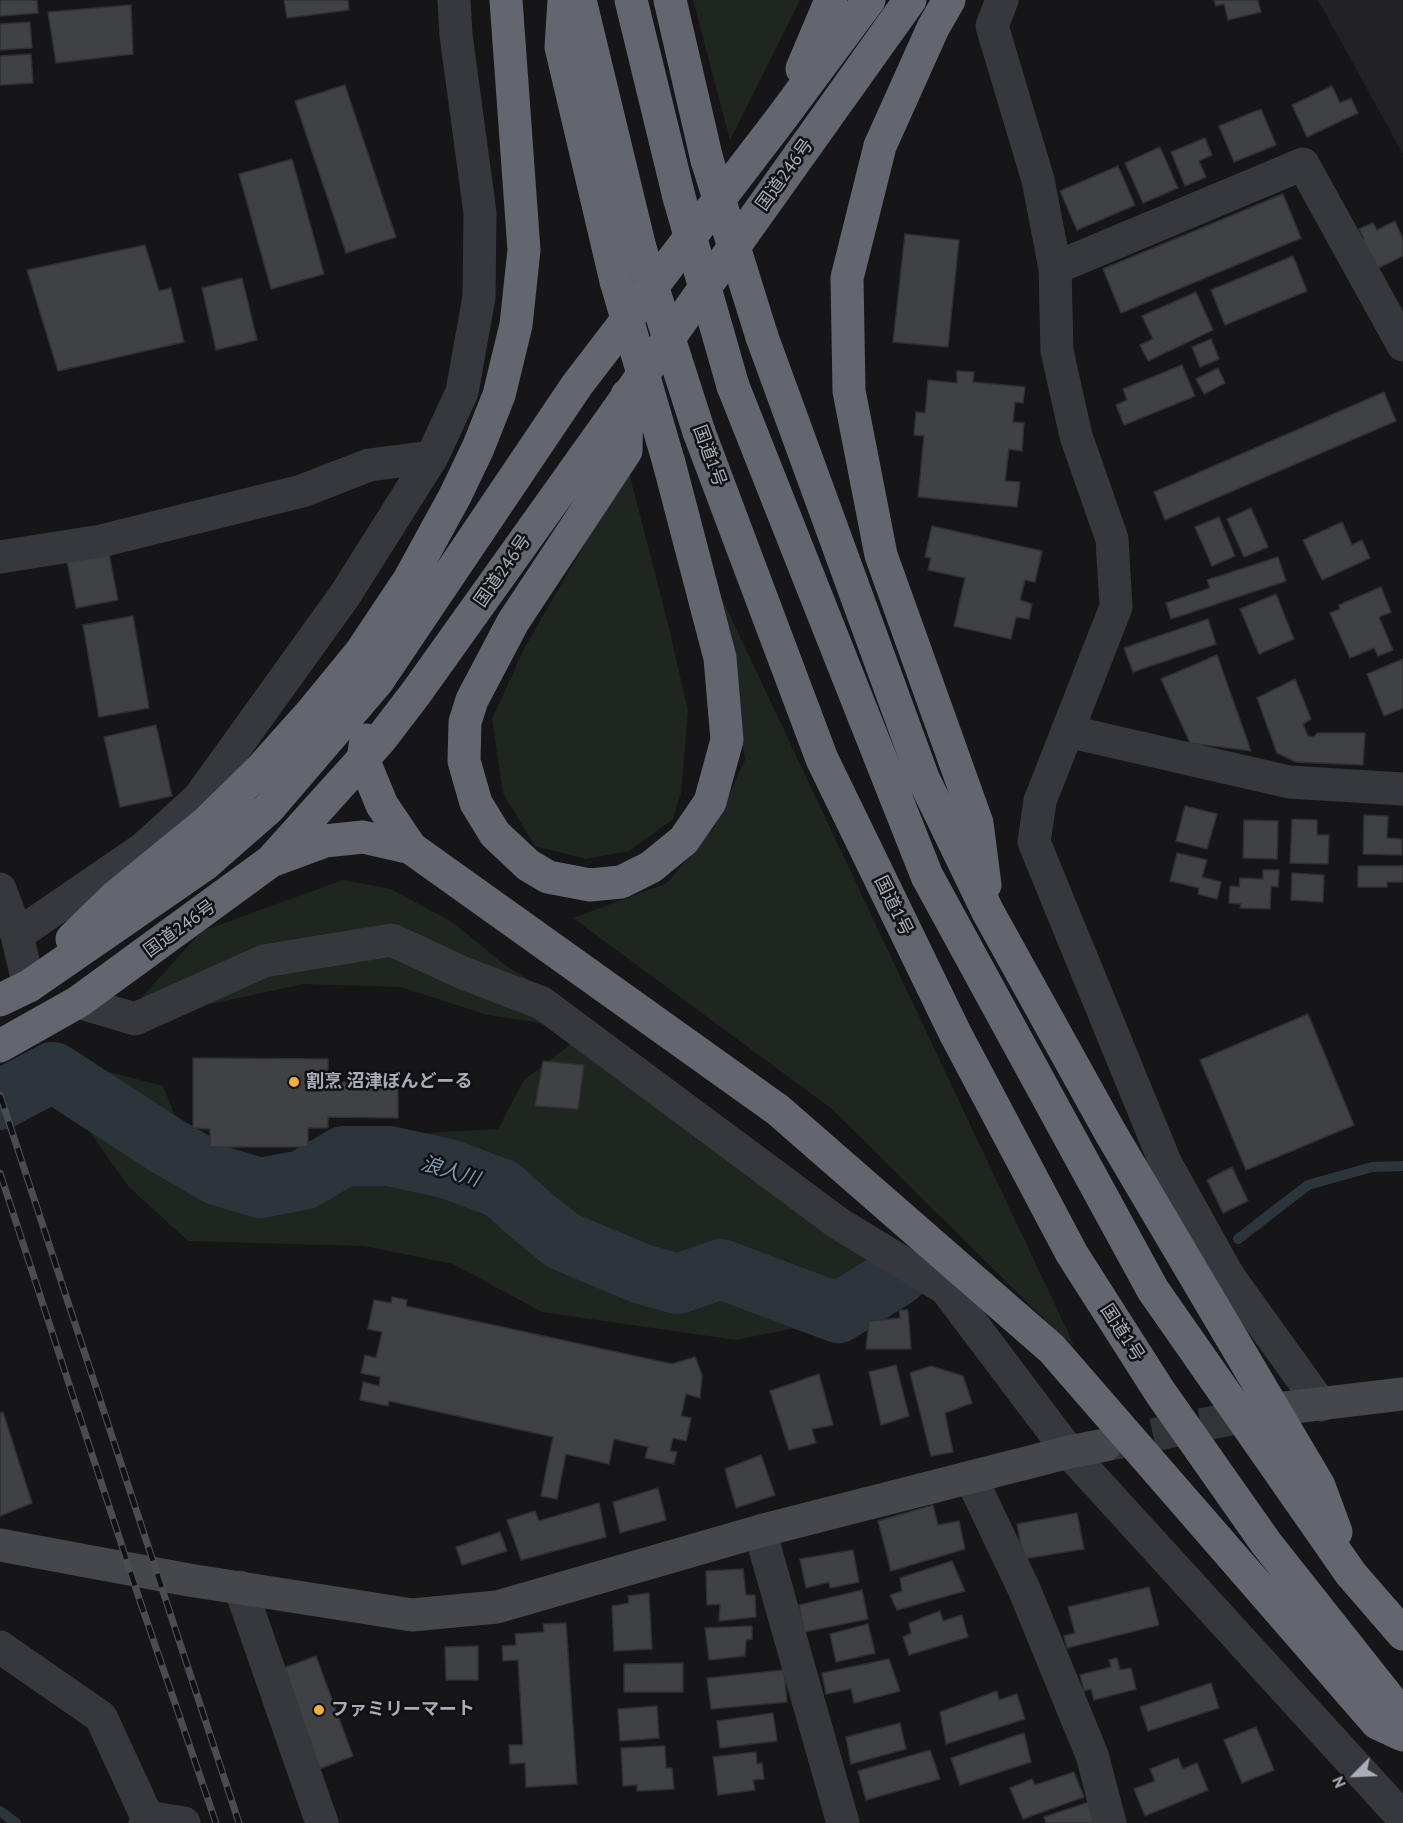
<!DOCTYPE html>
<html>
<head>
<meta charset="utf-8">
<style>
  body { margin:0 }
  #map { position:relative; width:1403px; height:1823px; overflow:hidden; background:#161618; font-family:"PT Sans",sans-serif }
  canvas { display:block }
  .north { position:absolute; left:1325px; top:1745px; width:60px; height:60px; -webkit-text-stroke:4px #111113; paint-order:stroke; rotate:246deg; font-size:16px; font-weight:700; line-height:24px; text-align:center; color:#a8adb8 }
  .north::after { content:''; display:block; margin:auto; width:21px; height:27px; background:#a8adb8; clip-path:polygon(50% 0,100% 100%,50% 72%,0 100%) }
</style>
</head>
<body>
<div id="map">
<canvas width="1403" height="1823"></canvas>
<div class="north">N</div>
</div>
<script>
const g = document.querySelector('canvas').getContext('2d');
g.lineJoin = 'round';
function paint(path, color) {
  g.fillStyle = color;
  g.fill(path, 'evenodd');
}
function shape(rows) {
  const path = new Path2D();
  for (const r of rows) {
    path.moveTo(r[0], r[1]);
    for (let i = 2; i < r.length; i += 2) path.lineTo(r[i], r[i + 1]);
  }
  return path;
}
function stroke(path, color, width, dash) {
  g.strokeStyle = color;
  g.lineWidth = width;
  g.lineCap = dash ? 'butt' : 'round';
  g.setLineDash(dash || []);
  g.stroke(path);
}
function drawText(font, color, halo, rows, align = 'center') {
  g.font = font + ' "PT Sans","Noto Sans JP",sans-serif';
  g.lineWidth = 5;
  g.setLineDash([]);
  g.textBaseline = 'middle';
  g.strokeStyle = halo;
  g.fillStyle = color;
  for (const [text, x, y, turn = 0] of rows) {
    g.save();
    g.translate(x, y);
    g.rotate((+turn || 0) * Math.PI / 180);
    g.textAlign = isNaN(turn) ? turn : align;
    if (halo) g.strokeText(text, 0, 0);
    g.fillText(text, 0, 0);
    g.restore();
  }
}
const built = shape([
  [1318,0,1403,0,1403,154]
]);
const green = shape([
  [693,0,800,0,730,140],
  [628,469,668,624,688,711,681,793,673,819,629,851,586,859,535,846,503,793,492,719,524,649],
  [717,588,1075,1347,1060,1335,832,1109,573,918,667,883,714,827,745,760],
  [343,880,391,889,452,922,505,965,552,994,563,1026,487,1015,401,987,304,984,182,1010,141,998,202,931],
  [579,1038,881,1266,826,1322,736,1340,542,1312,453,1264,364,1246,188,1241,129,1187,62,1093,59,1068,90,1067,163,1086,183,1135,232,1161,330,1164,348,1131,390,1135,498,1129,524,1080]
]);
const stream = shape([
  [1238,1239,1308,1185,1372,1167,1403,1166],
  [0,1811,16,1823]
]);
const river = shape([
  [0,1100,53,1072,167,1146,217,1175,260,1188,303,1180,344,1156,389,1156,449,1169,502,1189,532,1216,563,1241,642,1274,678,1284,721,1269,838,1313,897,1276]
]);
const building = shape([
  [0,0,37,0,38,13,0,16,0,0],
  [284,0,348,0,349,10,287,18,284,0],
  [1214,0,1258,0,1261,12,1228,20,1224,4,1216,6,1214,0],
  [131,5,133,54,56,63,48,12,131,5],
  [30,22,32,48,0,50,0,24,30,22],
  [31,54,33,83,0,85,0,56,31,54],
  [345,85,396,237,346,253,295,101,345,85],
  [1332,86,1340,103,1351,98,1358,113,1307,137,1292,105,1332,86],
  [1261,109,1276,145,1234,162,1219,126,1261,109],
  [1205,138,1212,155,1199,161,1206,177,1185,186,1171,152,1205,138],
  [1160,147,1178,188,1143,203,1125,163,1160,147],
  [292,159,324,274,271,289,239,174,292,159],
  [1118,166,1135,205,1077,230,1060,191,1118,166],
  [1283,194,1301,238,1121,313,1103,269,1283,194],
  [1395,221,1403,239,1403,256,1370,272,1356,242,1364,239,1359,229,1373,223,1377,230,1395,221],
  [905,234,959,240,948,347,893,342,905,234],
  [145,245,159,291,171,288,184,342,58,371,27,270,145,245],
  [1293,256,1307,291,1225,325,1211,290,1293,256],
  [242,278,257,340,216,350,202,288,242,278],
  [1196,292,1213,330,1148,361,1140,345,1153,339,1142,316,1196,292],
  [1211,339,1219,359,1200,367,1192,347,1211,339],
  [1182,365,1195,396,1124,425,1116,405,1127,400,1123,389,1182,365],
  [1218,368,1225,383,1204,394,1196,379,1218,368],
  [957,371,974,372,973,382,1025,387,1023,403,1015,402,1013,422,1024,423,1022,451,1009,449,1005,481,1020,482,1017,507,918,497,924,436,914,435,916,412,925,413,928,380,957,383,957,371],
  [1384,392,1396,421,1165,520,1154,492,1384,392],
  [1251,508,1268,547,1244,557,1227,519,1251,508],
  [1219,517,1235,556,1212,566,1195,527,1219,517],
  [1342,522,1352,545,1362,540,1370,558,1322,580,1303,540,1342,522],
  [932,526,1042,551,1035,582,1025,580,1020,600,1032,604,1029,619,1016,617,1011,639,954,626,965,578,928,570,931,558,925,557,932,526],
  [109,554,118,600,76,608,67,561,109,554],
  [1278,557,1286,581,1171,619,1166,603,1210,588,1207,580,1278,557],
  [1381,587,1391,612,1379,617,1393,650,1378,656,1374,648,1350,658,1330,613,1340,609,1339,605,1381,587],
  [1276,594,1294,639,1259,654,1240,609,1276,594],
  [133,616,149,708,99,717,83,625,133,616],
  [1208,619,1216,644,1133,672,1124,648,1208,619],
  [1217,655,1251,751,1190,743,1161,679,1217,655],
  [1403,659,1403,708,1384,716,1367,674,1403,659],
  [1295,679,1311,719,1303,724,1308,736,1314,737,1317,733,1365,733,1363,765,1296,762,1277,753,1257,698,1295,679],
  [156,725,172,796,120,807,104,737,156,725],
  [1185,806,1217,814,1207,849,1176,841,1185,806],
  [1364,815,1388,816,1387,838,1402,839,1402,855,1363,854,1364,815],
  [1292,819,1317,820,1317,835,1329,835,1328,864,1290,863,1292,819],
  [1244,820,1278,821,1277,859,1243,858,1244,820],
  [1177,853,1207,860,1202,877,1221,882,1217,899,1198,894,1199,888,1170,881,1177,853],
  [1358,866,1403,866,1403,882,1387,882,1387,887,1358,887,1358,866],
  [1263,870,1279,870,1278,887,1271,886,1270,909,1240,908,1241,904,1229,903,1230,886,1239,887,1240,878,1263,879,1263,870],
  [1292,873,1324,875,1323,902,1291,900,1292,873],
  [1308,1014,1354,1125,1246,1170,1200,1060,1308,1014],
  [193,1058,328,1059,328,1082,398,1083,398,1118,328,1117,328,1128,308,1128,308,1147,210,1147,210,1129,193,1128,193,1058],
  [543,1061,584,1065,578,1109,535,1106,543,1061],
  [1232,1167,1248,1201,1223,1213,1207,1180,1232,1167],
  [392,1297,407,1300,406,1306,672,1364,695,1357,702,1375,700,1398,686,1394,681,1416,691,1418,686,1441,673,1438,670,1451,677,1452,674,1464,645,1458,648,1447,614,1439,609,1464,566,1454,557,1499,541,1496,553,1437,389,1401,388,1406,360,1400,363,1382,379,1386,380,1377,361,1373,365,1355,376,1358,382,1332,368,1329,374,1300,391,1303,392,1297],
  [899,1310,908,1310,911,1349,866,1349,869,1321,900,1318,899,1310],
  [896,1365,909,1416,881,1425,869,1372,896,1365],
  [931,1366,963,1376,972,1403,945,1413,953,1452,931,1456,910,1373,931,1366],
  [819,1374,833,1425,812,1429,816,1443,789,1450,770,1391,819,1374],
  [3,1412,32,1503,0,1516,0,1413,3,1412],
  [761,1455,775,1495,736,1508,725,1469,761,1455],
  [658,1488,666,1520,620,1533,613,1502,658,1488],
  [599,1503,606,1537,521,1560,507,1520,535,1511,539,1521,599,1503],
  [933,1505,938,1525,959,1521,965,1549,891,1571,878,1521,933,1505],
  [1077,1513,1084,1549,1023,1559,1017,1524,1077,1513],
  [500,1532,507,1551,462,1565,456,1547,500,1532],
  [853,1550,859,1582,830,1588,829,1582,806,1588,800,1559,853,1550],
  [952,1561,965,1591,897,1610,890,1595,902,1591,900,1578,952,1561],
  [743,1569,746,1595,755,1595,756,1617,719,1621,720,1604,707,1605,706,1571,743,1569],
  [1149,1587,1159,1625,1067,1648,1064,1636,1075,1633,1068,1607,1149,1587],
  [862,1590,868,1619,804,1632,799,1605,862,1590],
  [649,1593,652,1649,614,1651,612,1606,629,1603,628,1596,649,1593],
  [940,1611,943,1621,962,1615,968,1637,909,1655,903,1637,911,1633,909,1623,940,1611],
  [566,1623,577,1784,526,1787,525,1763,510,1764,509,1745,523,1745,518,1660,503,1661,502,1646,516,1645,515,1634,544,1632,543,1624,566,1623],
  [868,1624,875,1653,836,1662,830,1634,868,1624],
  [752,1626,752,1639,746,1640,745,1656,709,1660,705,1628,752,1626],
  [478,1646,478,1680,446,1680,445,1647,478,1646],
  [316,1656,353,1756,319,1769,281,1669,316,1656],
  [1117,1658,1120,1670,1131,1668,1136,1689,1094,1700,1091,1689,1084,1691,1080,1675,1111,1667,1109,1660,1117,1658],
  [889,1659,900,1691,854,1703,851,1689,826,1694,822,1673,889,1659],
  [683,1663,683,1692,624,1692,624,1664,683,1663],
  [784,1670,787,1702,711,1709,707,1678,784,1670],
  [1211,1683,1219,1708,1148,1731,1140,1707,1211,1683],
  [997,1691,999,1700,1017,1694,1025,1719,946,1744,940,1712,997,1691],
  [657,1706,659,1738,620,1741,618,1709,657,1706],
  [773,1713,777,1741,720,1748,717,1721,773,1713],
  [900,1723,906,1749,851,1764,846,1737,900,1723],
  [1256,1727,1274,1770,1242,1783,1224,1740,1256,1727],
  [1024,1733,1031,1762,960,1785,951,1758,1024,1733],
  [665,1746,666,1768,672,1768,674,1789,637,1791,637,1785,623,1786,621,1748,665,1746],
  [930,1750,940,1779,866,1800,858,1771,930,1750],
  [756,1752,757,1764,762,1763,764,1779,753,1780,755,1790,718,1795,713,1757,756,1752],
  [1178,1758,1183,1769,1197,1763,1208,1790,1145,1816,1134,1789,1155,1781,1150,1769,1178,1758],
  [1074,1772,1084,1797,1023,1819,1010,1788,1032,1779,1035,1785,1074,1772],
  [1089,1802,1096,1823,1046,1823,1044,1817,1089,1802]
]);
const secondaryTunnel = shape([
  [1105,1445,1268,1411]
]);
const street = shape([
  [1002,0,992,26,1038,180,1055,268,1057,351,1076,436,1112,539,1116,607,1040,801,1034,842,1165,1162,1229,1277,1321,1405],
  [1055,268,1303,164,1403,345],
  [0,557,101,541,302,491,369,465,432,457],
  [1067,731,1289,782,1403,789],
  [0,889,17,935,29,986],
  [17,935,144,848,199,798,345,595,432,457,462,392,479,297,480,213,456,35,454,0],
  [78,1002,135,1019,264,961,392,940,463,973,542,1003,838,1223,946,1289,1069,1452,1403,1818],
  [971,1478,1024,1589,1092,1755,1110,1823],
  [760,1531,843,1823],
  [240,1587,322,1823],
  [0,1647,101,1717,147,1817,145,1823],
  [147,1817,184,1823]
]);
const secondary = shape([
  [1285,1408,1403,1394],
  [0,1545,189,1580,412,1615,497,1607,760,1531,1069,1452,1105,1445]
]);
const highway = shape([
  [564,0,561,47,616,281],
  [580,0,640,248],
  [631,0,679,197],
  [670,0,707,160],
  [949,0,933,28,880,146,847,278,849,391,881,555,977,823,985,885],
  [802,69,831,0],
  [762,337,923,778,988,912,1110,1132,1319,1486,1336,1532],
  [733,386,927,876,1153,1290,1351,1574,1403,1634],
  [627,395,626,451,513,622,472,700,465,722,464,761,476,803,495,834,528,865,548,877,590,885,621,882,651,867,684,840,710,802,727,740,720,658,669,463],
  [699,432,822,759,955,1033,1072,1254,1160,1392,1266,1543,1403,1716],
  [366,740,363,759,382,805,411,848],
  [271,861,325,841,363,837,411,848,778,1110,1052,1349,1377,1723,1403,1735],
  [72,939,115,897,207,822,260,770,311,713,361,652,409,580,455,496,478,448,499,395,516,325,524,250,506,0],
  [0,1000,29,986,204,865,269,808,377,682,577,385,780,120,869,0],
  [0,1046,78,1002,271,861,380,740,416,693,910,0]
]);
const rail = shape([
  [0,1095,239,1823],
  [0,1173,140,1601,216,1823]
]);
const highwayBridge = shape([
  [707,160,762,337],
  [679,197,733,386],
  [640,248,699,432],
  [616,281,669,463]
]);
const markers = [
  [294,1082,6,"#f2b134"],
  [319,1710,6,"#f2b134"]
];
const streetNames = [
  ["国道246号",785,175,-54],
  ["国道1号",709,456,70],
  ["国道246号",503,571,-55],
  ["国道1号",893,906,64],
  ["国道246号",180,929,-36],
  ["国道1号",1122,1333,57]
];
const poiNames = [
  ["割烹 沼津ぼんどーる",306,1082],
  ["ファミリーマート",331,1710]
];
const waterNames = [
  ["浪人川",450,1172,17]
];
paint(built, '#222225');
paint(green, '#1e261f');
stroke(stream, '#2c353c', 10);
stroke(river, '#2c353c', 60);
paint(building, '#404145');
stroke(building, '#303034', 1.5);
stroke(secondaryTunnel, '#333438', 33, [33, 16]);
stroke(street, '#37383d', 33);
stroke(secondary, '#45474d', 33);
stroke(highway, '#63666e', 33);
stroke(rail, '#4a4c52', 7);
stroke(rail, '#111113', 4.5, [14]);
stroke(highwayBridge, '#63666e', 33);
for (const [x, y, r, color] of markers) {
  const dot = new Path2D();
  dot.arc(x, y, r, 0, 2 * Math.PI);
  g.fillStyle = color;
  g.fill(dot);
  stroke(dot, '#111113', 2);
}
drawText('18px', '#a8adb8', '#111113', streetNames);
drawText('bold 18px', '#a8adb8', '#111113', poiNames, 'left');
drawText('italic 20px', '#7f9bb3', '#111113', waterNames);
</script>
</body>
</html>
